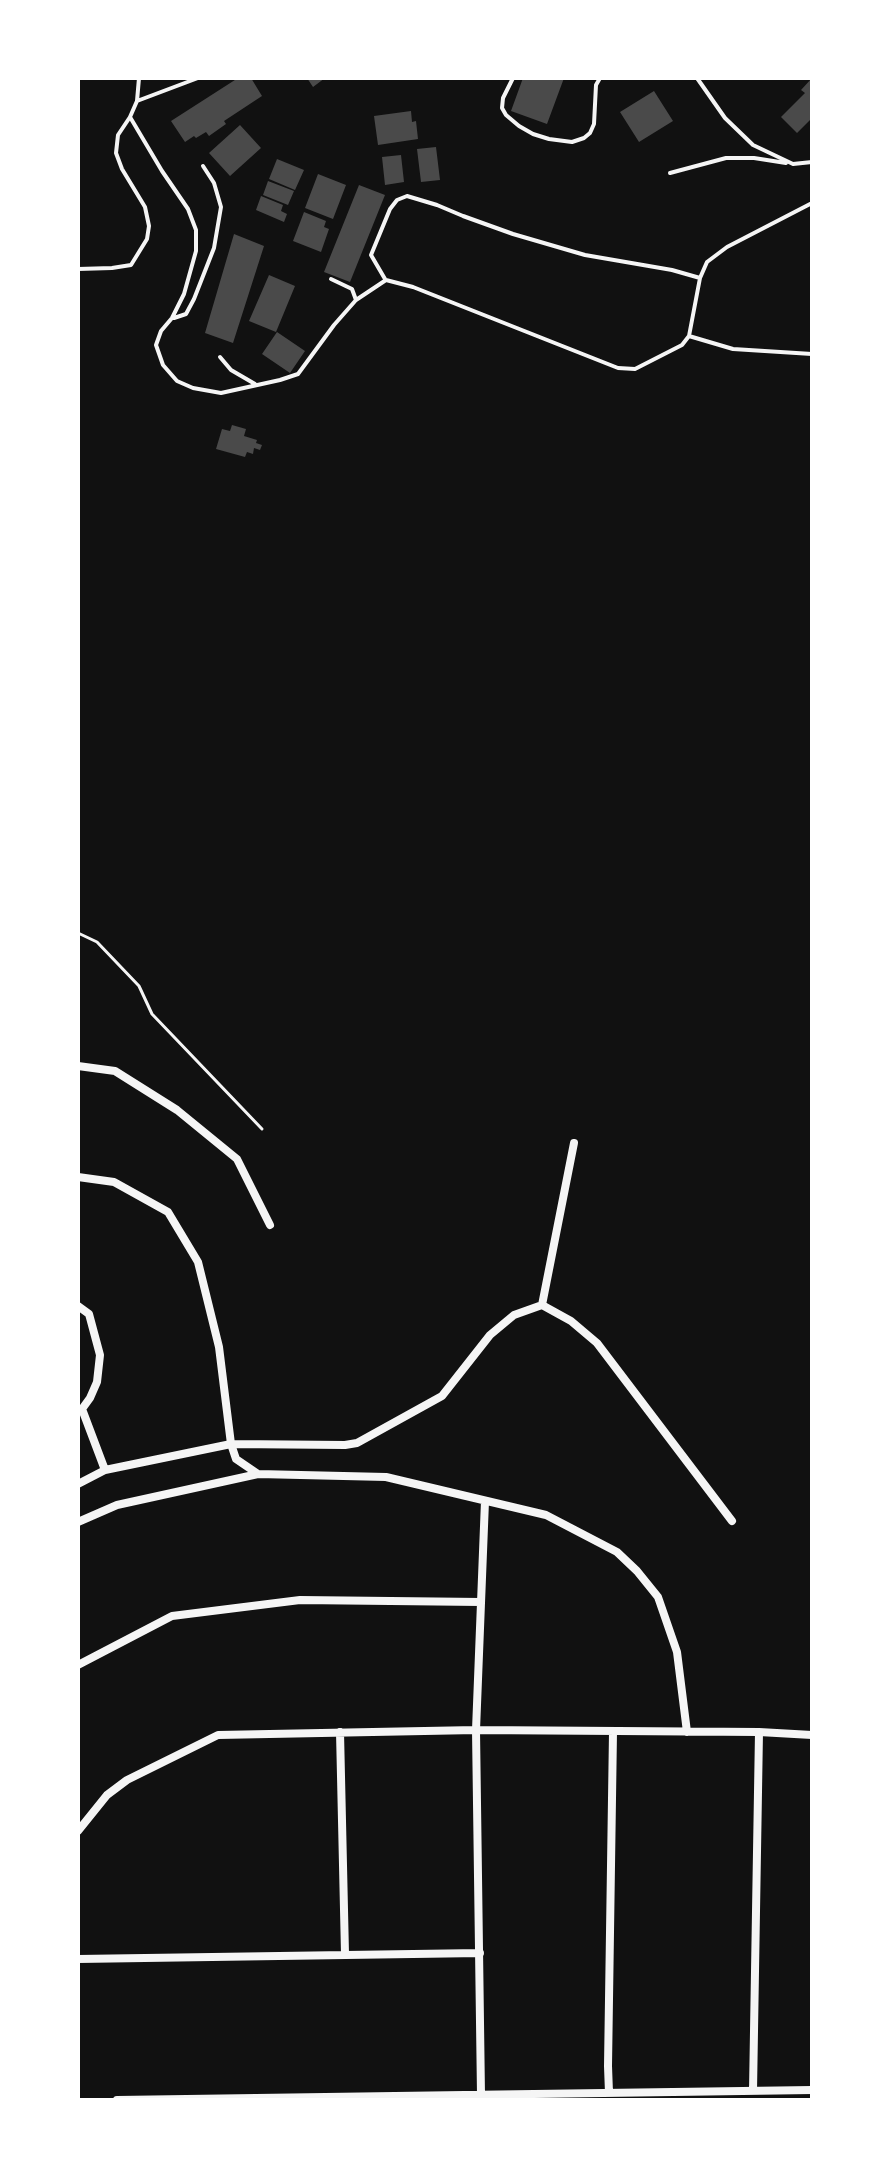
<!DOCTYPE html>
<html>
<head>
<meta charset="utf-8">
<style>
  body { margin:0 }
  #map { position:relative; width:890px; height:2178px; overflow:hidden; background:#111; font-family:"Public Sans",sans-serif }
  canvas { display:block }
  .frame { position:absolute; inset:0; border:80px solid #fff; pointer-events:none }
</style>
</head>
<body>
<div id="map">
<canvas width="890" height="2178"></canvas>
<div class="frame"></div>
</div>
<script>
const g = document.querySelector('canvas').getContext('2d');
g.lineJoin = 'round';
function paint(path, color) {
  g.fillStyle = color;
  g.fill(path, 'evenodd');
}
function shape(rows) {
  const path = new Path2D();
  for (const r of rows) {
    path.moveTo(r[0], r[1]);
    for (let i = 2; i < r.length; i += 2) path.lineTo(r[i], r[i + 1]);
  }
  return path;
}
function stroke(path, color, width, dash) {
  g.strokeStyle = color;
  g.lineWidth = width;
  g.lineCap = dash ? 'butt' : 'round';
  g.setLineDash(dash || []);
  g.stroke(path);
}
const building = shape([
  [238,78,251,78,262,96,224,121,226,124,209,136,206,132,196,138,194,136,185,142,171,121],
  [307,78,325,78,313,87],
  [523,78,564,78,547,124,511,111],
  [812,78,812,118,797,133,781,117,805,93,801,90],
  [654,91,673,121,639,142,620,112],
  [411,111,412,122,416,121,418,139,378,145,374,116],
  [240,125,261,148,230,176,209,153],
  [436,147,440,180,421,182,417,149],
  [401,155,404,182,385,185,382,157],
  [277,159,304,170,295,190,269,179],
  [318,174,346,185,333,219,305,208],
  [268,181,294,191,288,205,263,195],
  [359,185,385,195,350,282,324,272],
  [261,196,283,205,281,211,287,214,284,222,256,210],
  [304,212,326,221,324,227,329,229,321,252,293,241],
  [234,234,264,246,233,343,205,333],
  [269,275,295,286,276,332,249,321],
  [277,332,305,351,290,373,262,354],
  [232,425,246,429,244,436,257,440,256,443,262,445,260,450,254,448,253,454,247,452,245,457,216,449,222,429,230,431]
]);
const path = shape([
  [78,933,97,942,139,986,152,1014,262,1129]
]);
const service = shape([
  [513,78,503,98,502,108,506,115,519,126,533,134,549,139,572,142,584,138,590,133,594,124,596,85,600,78],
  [697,78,725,118,753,145,793,164,812,162],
  [137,101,198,78],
  [130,117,162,171,188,209,196,230,196,251,184,294,172,318,161,331,156,345,163,365,177,381,193,388,221,393,280,380,298,374,334,325,356,300,386,280,413,287,618,368,635,369,682,345,689,336,700,278,707,262,727,247,812,203],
  [670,173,726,158,754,158,786,163],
  [78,269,112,268,131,265,147,239,149,226,145,207,122,169,116,153,118,135,130,117,137,101,139,78],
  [331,279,352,289,356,300],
  [385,279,371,255,390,209,397,200,407,196,437,205,463,216,513,234,585,255,672,270,700,278],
  [174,318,186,314,194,299,214,248,221,207,214,183,203,166],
  [689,336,733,349,812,354],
  [220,357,231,370,255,384]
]);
const minor = shape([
  [78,1066,115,1071,177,1110,237,1159,270,1225],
  [78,1177,114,1182,168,1212,198,1262,219,1347,231,1444,236,1459,258,1474],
  [542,1305,571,1321,597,1343,732,1521],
  [542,1305,574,1143],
  [78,1306,89,1314,100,1355,97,1382,90,1398,82,1409],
  [82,1409,105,1470],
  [78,1484,105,1470,231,1444,345,1445,357,1443,442,1396,490,1335,514,1315,542,1305],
  [78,1522,117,1505,258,1474,386,1477,546,1515,617,1552,637,1571,658,1597,677,1652,687,1732],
  [78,1665,172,1616,300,1600,481,1602],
  [340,1732,345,1954],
  [78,1831,107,1795,127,1780,218,1735,476,1730,759,1732,812,1735],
  [78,1959,480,1953],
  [753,2091,759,1732],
  [609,2093,608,2066,613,1732],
  [481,2095,476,1730,485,1501],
  [117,2100,812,2090]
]);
paint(building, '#4a4a4a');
stroke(path, '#f5f5f5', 3);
stroke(service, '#f5f5f5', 4);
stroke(minor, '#f5f5f5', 8);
</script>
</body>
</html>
